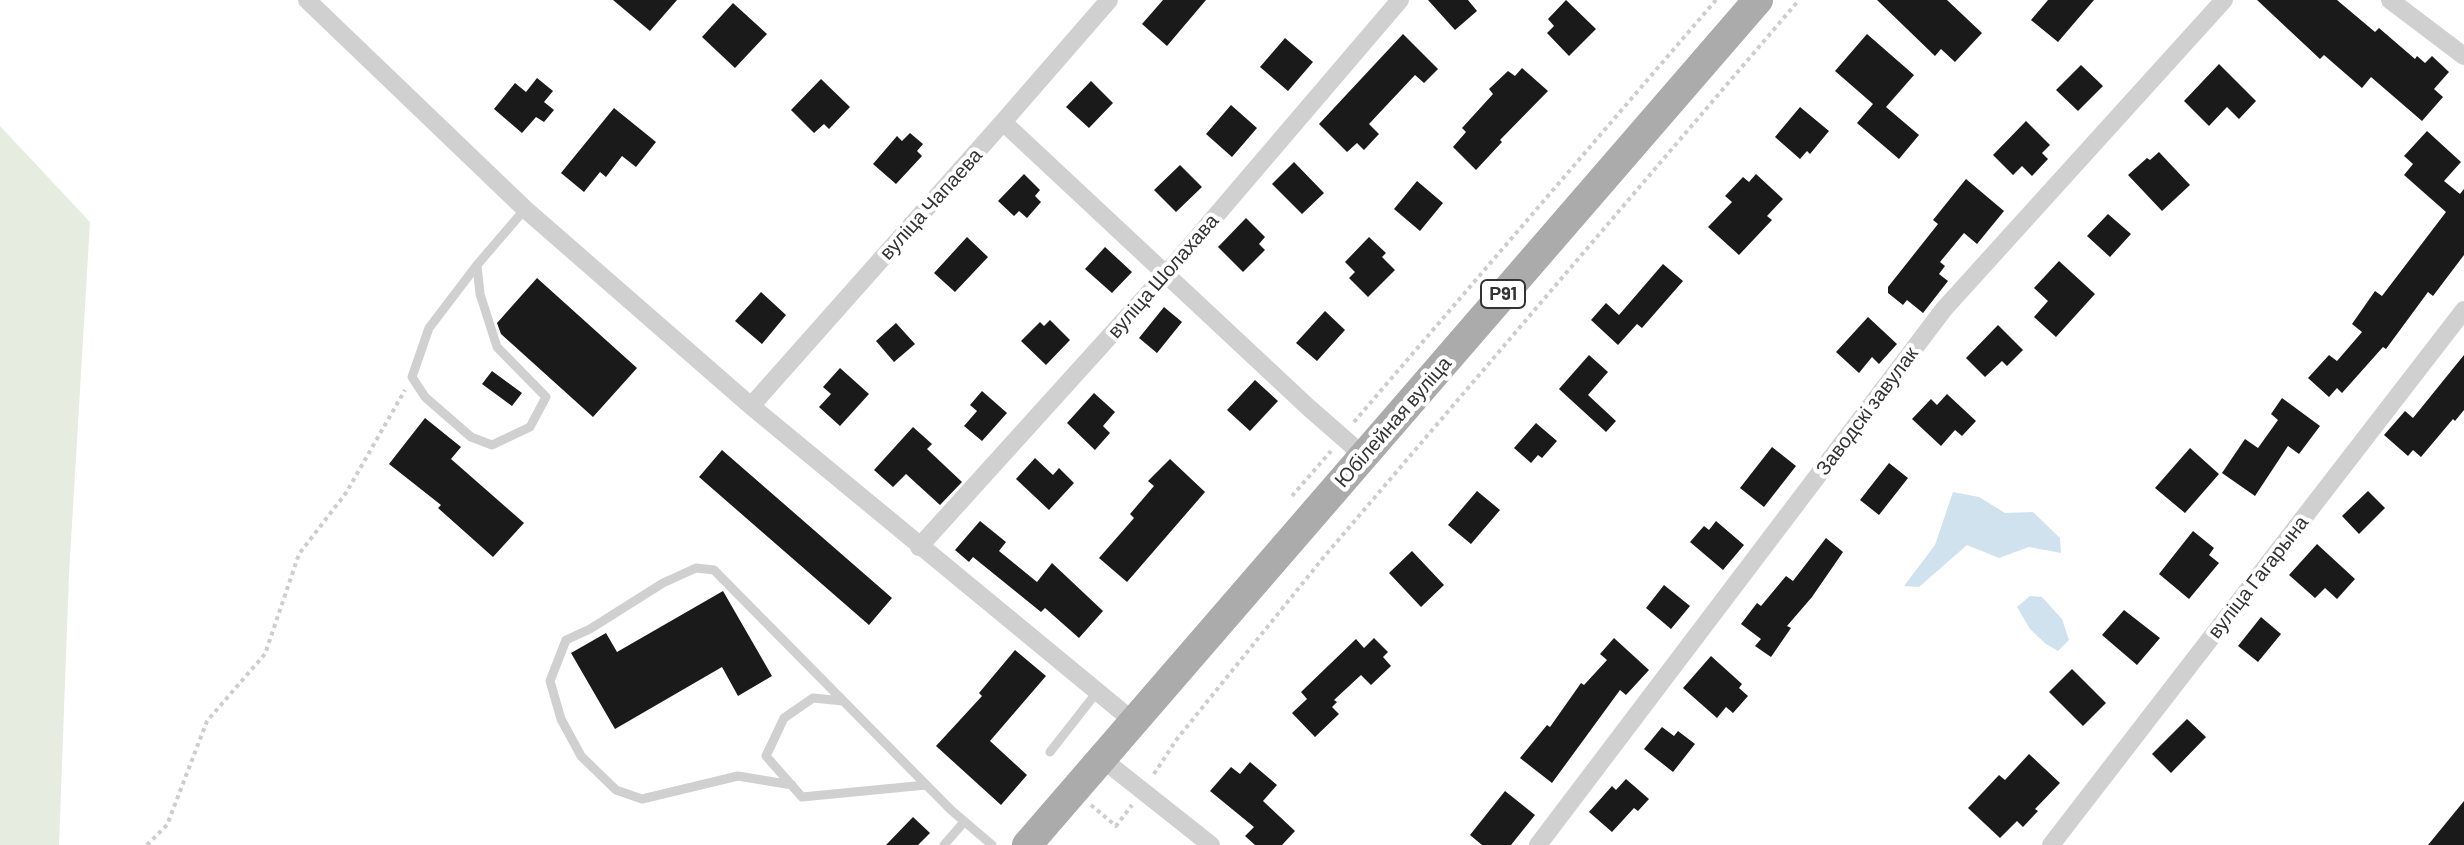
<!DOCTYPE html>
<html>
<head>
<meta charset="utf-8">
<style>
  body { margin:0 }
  canvas { display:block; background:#fff }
</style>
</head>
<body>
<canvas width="2464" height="845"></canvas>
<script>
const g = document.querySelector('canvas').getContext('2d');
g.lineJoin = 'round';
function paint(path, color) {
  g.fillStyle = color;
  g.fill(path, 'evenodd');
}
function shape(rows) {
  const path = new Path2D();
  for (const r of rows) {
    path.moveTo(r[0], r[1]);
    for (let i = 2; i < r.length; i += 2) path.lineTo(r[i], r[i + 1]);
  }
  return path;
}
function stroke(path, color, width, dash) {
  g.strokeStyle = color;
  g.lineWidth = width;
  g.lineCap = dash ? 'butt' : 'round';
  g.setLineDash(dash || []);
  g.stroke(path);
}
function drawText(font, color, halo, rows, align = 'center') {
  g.font = font + ' Barlow,sans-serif';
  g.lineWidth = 8;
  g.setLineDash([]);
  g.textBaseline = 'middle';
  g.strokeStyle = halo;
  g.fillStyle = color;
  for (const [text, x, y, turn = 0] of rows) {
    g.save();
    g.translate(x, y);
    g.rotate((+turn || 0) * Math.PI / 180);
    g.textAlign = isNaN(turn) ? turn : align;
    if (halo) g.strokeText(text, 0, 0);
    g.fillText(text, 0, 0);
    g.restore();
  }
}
const green = shape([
  [0,126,90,222,69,574,59,845,0,845]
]);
const water = shape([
  [1953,492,1979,497,2005,513,2033,512,2060,538,2061,553,2029,547,1999,558,1967,545,1919,587,1904,586,1935,545],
  [2030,596,2042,597,2062,619,2069,640,2058,651,2046,644,2030,629,2017,607]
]);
const building = shape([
  [613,0,677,0,650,31],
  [1163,0,1206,0,1167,46,1142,24],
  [1428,0,1468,0,1477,11,1455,30],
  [1566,0,1596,29,1569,56,1547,33,1554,26,1548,19],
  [1877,0,1947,0,1982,33,1955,62,1941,49,1935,56],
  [2048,0,2094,0,2058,42,2031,20],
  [2257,0,2337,0,2375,32,2379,28,2415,59,2417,56,2425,63,2432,56,2449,72,2434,89,2443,97,2422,121,2371,77,2362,88,2324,55,2320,59],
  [733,3,767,34,735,68,702,37],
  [1403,34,1438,69,1424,83,1415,75,1369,124,1379,134,1364,150,1357,143,1347,152,1319,124],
  [1867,34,1914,75,1886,107,1919,135,1899,159,1857,123,1873,104,1835,71],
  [1285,38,1313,62,1288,91,1260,67],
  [2219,64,2256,101,2239,119,2227,107,2209,126,2184,101],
  [2081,65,2103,86,2078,111,2056,90],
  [1522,68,1548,91,1500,140,1502,142,1476,170,1453,147,1466,132,1462,128,1493,94,1489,89,1508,71,1515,76],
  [537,78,553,91,544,102,554,110,544,122,536,117,522,133,494,109,515,83,526,92],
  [821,79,850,107,829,129,824,124,814,133,791,110],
  [1091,81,1113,103,1089,128,1066,107],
  [1231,105,1257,128,1232,157,1206,134],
  [1800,107,1829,131,1810,154,1807,151,1800,159,1775,137],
  [614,108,656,142,636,167,622,156,606,177,600,172,584,192,561,173],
  [2026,121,2050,145,2042,153,2048,159,2032,176,2022,166,2013,175,1993,155],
  [2427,131,2461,162,2444,181,2460,194,2464,189,2464,255,2433,296,2428,292,2386,349,2383,347,2342,393,2337,388,2329,397,2308,378,2329,355,2337,361,2362,332,2352,324,2375,291,2382,296,2446,212,2404,175,2413,164,2404,156],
  [910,133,923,144,917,151,922,156,896,184,873,164,897,136,902,141],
  [2159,152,2190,185,2162,211,2128,175,2147,158,2150,160],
  [1294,162,1324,193,1302,214,1272,184],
  [1180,165,1202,187,1176,212,1154,190],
  [1024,174,1040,190,1035,196,1041,202,1027,218,1019,211,1014,216,998,201],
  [1756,174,1783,199,1767,216,1772,220,1739,255,1708,227,1732,202,1725,196,1743,177,1749,182],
  [1966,179,2004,211,1977,244,1964,233,1940,262,1945,266,1939,274,1948,281,1923,313,1907,300,1903,305,1888,293,1888,287,1938,224,1933,220],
  [1417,181,1443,203,1420,231,1394,209],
  [2108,214,2131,234,2110,257,2087,236],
  [1246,218,1265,237,1259,244,1265,250,1243,272,1218,247],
  [967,237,988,257,955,292,934,273],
  [1369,237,1386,253,1382,257,1395,270,1368,297,1349,278,1355,272,1345,262],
  [1105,247,1132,272,1112,293,1085,269],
  [2059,261,2095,294,2056,337,2034,317,2048,301,2034,288],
  [1663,264,1683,281,1642,328,1637,324,1618,345,1591,320,1606,303,1619,315],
  [537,278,637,368,593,417,501,334,497,323],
  [761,292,786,315,762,344,735,321],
  [1164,307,1182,322,1157,353,1139,338],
  [1325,311,1345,330,1317,361,1296,343],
  [1868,317,1897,344,1879,364,1872,357,1859,373,1836,352],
  [1050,320,1070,340,1046,365,1021,341,1040,322,1044,326],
  [896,323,915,344,894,362,876,341],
  [1998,325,2023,350,2007,366,2002,361,1985,377,1966,358],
  [1589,355,1608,372,1588,395,1616,421,1606,432,1559,389],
  [2464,355,2464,410,2455,421,2453,419,2421,457,2413,450,2408,456,2384,435,2405,411,2413,418],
  [840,368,869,394,840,426,819,407,831,394,823,387],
  [492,371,522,393,512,406,482,384],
  [1255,380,1278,401,1250,431,1227,410],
  [982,391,1007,413,982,441,964,426,977,411,970,405],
  [1094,393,1115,412,1103,426,1110,433,1095,450,1067,423],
  [1947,394,1976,421,1962,436,1955,430,1941,446,1912,419,1931,399,1937,405],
  [2282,398,2320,426,2299,454,2288,446,2255,496,2222,473,2245,439,2258,448,2278,420,2271,414],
  [425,418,461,447,451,459,524,523,493,557,438,508,441,505,389,464],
  [1536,423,1557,441,1542,458,1538,455,1531,463,1514,448],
  [913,427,932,444,927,449,962,482,940,505,906,474,893,487,874,470],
  [1772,447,1796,466,1764,507,1740,488],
  [2190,448,2219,474,2185,513,2155,488],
  [722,450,892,598,869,625,699,477],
  [1035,458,1053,475,1059,468,1074,483,1049,510,1016,479],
  [1170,459,1205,492,1127,582,1099,558,1134,518,1130,514,1154,486,1148,481],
  [1889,463,1908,478,1879,515,1860,500],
  [1477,491,1500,510,1471,544,1448,525],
  [2368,491,2385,508,2359,534,2342,516],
  [980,521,1006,542,999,551,1037,582,1052,563,1103,611,1079,638,1045,608,1041,612,973,557,969,562,955,550],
  [1716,521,1744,545,1723,570,1690,542,1704,526,1709,530],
  [2193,531,2214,548,2209,555,2219,563,2189,599,2159,574],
  [1826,538,1843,552,1812,597,1787,626,1791,628,1771,657,1755,646,1761,639,1741,624,1757,603,1761,606,1786,576,1793,581],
  [2317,544,2355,579,2337,599,2325,588,2315,598,2289,575],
  [1412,551,1444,585,1421,607,1389,573],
  [1664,585,1690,606,1671,629,1646,608],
  [723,591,772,676,738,696,722,667,615,729,571,653,606,633,617,652],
  [2124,610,2160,638,2137,665,2102,635],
  [2261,617,2281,634,2258,662,2238,646],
  [1374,638,1388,652,1383,657,1391,666,1371,685,1361,675,1334,700,1337,702,1332,707,1339,714,1315,737,1292,713,1307,699,1301,692,1356,639,1364,648],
  [1614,638,1649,670,1626,695,1620,690,1552,783,1520,758,1547,725,1550,727,1581,683,1584,685,1607,660,1600,654],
  [1015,650,1046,676,990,741,1027,775,1001,805,936,746,982,696,979,693],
  [1711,656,1742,684,1739,688,1748,696,1733,713,1726,707,1717,718,1683,688],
  [2072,669,2106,703,2083,726,2049,692],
  [2187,719,2206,737,2171,773,2152,754],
  [1662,727,1674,736,1678,731,1695,744,1673,772,1644,749],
  [2029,754,2060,783,2035,809,2038,811,2023,827,2017,821,2000,838,1968,808,1999,775,2005,780],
  [1250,762,1277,785,1263,801,1295,831,1282,845,1255,845,1245,836,1254,827,1210,791,1231,767,1240,774],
  [1626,779,1649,799,1638,811,1634,808,1612,832,1589,812,1612,786,1616,790],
  [1505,791,1535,815,1511,845,1482,845,1470,835],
  [2464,801,2464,845,2428,845],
  [913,817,930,833,918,845,886,845]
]);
const path = shape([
  [1354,422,1716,0],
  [1292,496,1331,451],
  [1154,774,1177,739,1323,558,1799,0],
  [1091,805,1116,826,1132,805],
  [147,845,167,825,207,721,265,654,299,554,346,493,405,390]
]);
const lane = shape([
  [477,265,429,328,412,377,425,397,471,437,492,445,530,427,546,397,497,347,480,294,477,265,525,209],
  [843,701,813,698,784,718,766,756,802,797,926,785],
  [1050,752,1097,692],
  [792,785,738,776,642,799,616,790,581,756,561,719,550,681,566,640,590,629,663,583,696,568,714,570,951,810,992,845],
  [944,845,964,822]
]);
const street = shape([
  [307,0,525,209,751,406,1133,721],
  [2390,0,2464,56],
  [1003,122,1308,407,1364,456],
  [751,406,1003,122,1109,0],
  [919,547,1166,274,1400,0],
  [1101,758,1211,845],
  [1538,845,1944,309,2224,0],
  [2051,845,2464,310]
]);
const primary = shape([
  [1027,845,1758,0]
]);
const shields = [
  [1503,294,44]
];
const shieldNames = [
  ["Р91",1503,294]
];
const streetNames = [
  ["вуліца Чапаева",931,204,-48],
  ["вуліца Шолахава",1163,276,-49],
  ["Заводскі завулак",1867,411,-53],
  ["Юбілейная вуліца",1393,422,-49],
  ["вуліца Гагарына",2258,577,-52]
];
paint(green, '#e6ecdf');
paint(water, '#cfe2ee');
paint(building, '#1a1a1a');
stroke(path, '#cdcdcd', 4, [4, 4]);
stroke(lane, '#d0d0d0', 9);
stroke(street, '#d0d0d0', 18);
stroke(primary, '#ababab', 30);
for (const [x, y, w] of shields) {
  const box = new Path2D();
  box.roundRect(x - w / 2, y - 14, w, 28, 6);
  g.fillStyle = '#fff';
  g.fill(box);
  stroke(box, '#333', 2);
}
drawText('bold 18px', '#333', null, shieldNames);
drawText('20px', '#333', '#fff', streetNames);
</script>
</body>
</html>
